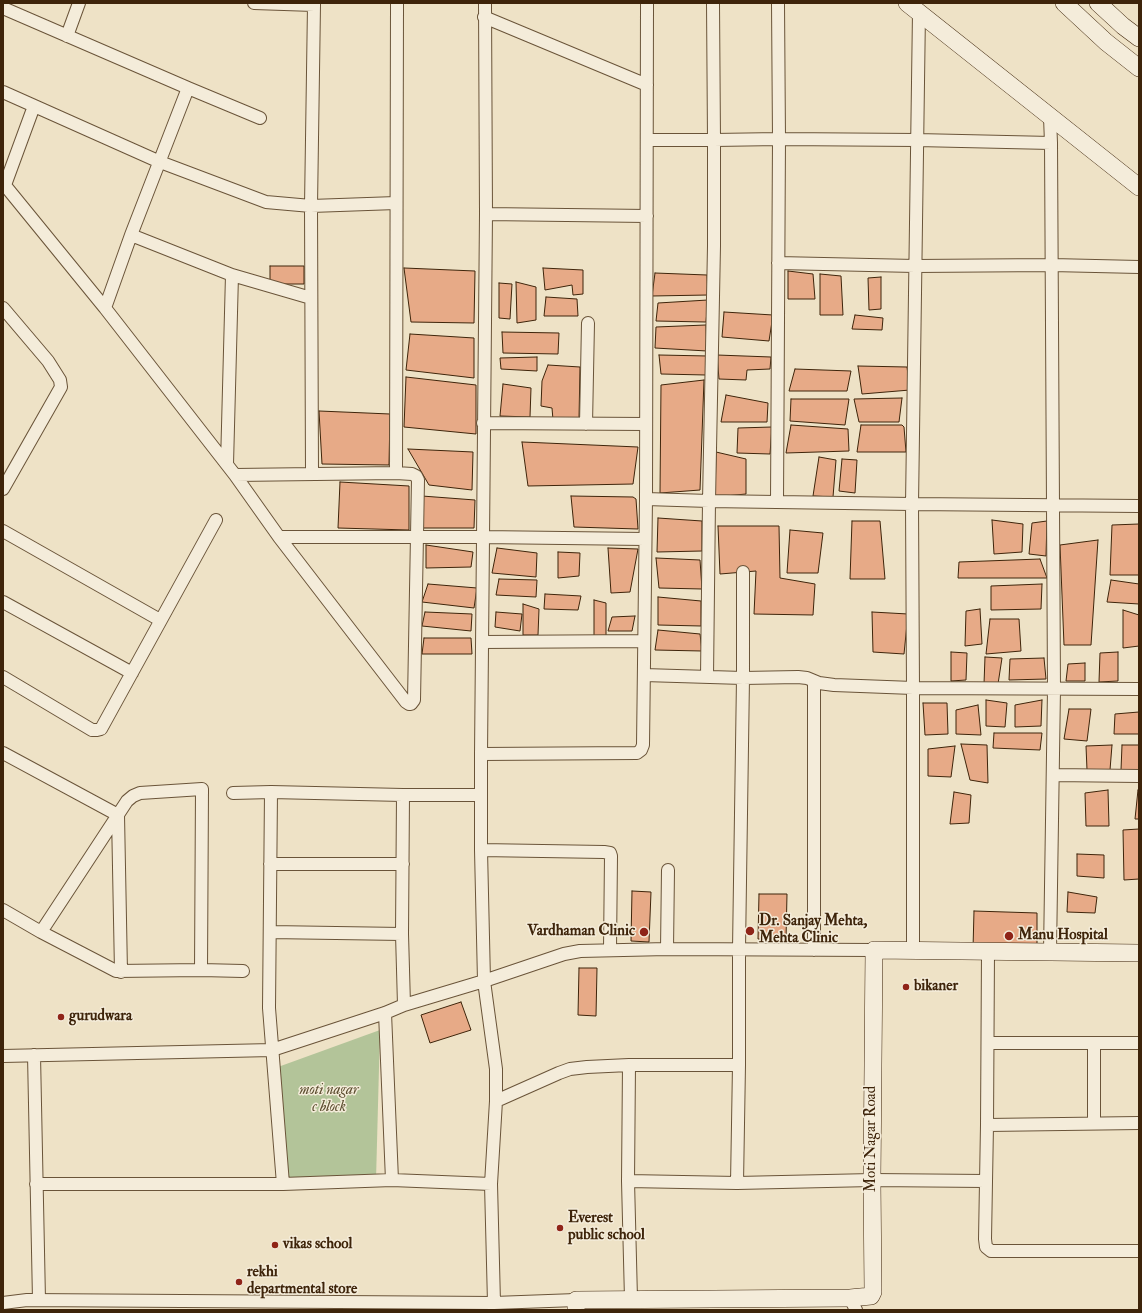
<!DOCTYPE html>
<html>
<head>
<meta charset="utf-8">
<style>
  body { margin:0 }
  #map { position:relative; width:1142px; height:1313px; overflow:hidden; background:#eee2c6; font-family:"IM FELL Double Pica",serif }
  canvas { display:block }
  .frame { position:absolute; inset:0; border:4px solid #3e240a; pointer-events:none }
</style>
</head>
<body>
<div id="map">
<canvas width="1142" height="1313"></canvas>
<div class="frame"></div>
</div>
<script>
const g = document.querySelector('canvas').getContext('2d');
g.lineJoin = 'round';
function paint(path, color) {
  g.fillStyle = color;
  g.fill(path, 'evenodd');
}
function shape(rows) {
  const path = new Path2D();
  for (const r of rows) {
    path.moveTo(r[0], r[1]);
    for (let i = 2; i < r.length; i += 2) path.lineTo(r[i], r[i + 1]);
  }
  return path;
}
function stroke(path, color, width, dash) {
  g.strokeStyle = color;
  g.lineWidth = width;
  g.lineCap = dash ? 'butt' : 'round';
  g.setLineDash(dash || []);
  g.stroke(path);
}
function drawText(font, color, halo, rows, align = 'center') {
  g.font = font + ' "IM FELL Double Pica",serif';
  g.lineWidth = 3;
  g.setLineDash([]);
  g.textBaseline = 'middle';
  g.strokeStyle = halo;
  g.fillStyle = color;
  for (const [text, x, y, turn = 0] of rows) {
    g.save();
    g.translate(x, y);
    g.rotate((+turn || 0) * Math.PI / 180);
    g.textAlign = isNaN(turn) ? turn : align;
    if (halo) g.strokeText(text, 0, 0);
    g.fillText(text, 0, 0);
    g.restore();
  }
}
const green = shape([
  [380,1030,376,1180,288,1183,278,1067]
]);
const building = shape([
  [270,266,304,266,304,284,270,284,270,266],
  [404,268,475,271,474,323,411,322,404,268],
  [543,268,583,270,583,294,573,295,572,285,545,290,543,268],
  [788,271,813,274,815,299,788,299,788,271],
  [655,273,707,275,708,295,652,296,655,273],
  [820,274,841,276,843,315,820,315,820,274],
  [881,277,881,309,869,310,868,278,881,277],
  [516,282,536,287,536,320,517,323,516,282],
  [499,283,512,284,510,319,499,318,499,283],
  [546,297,577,299,578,316,544,316,546,297],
  [708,300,706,322,656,321,658,303,708,300],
  [724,312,773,315,769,341,722,337,724,312],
  [855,315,883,318,882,330,852,329,855,315],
  [706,325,707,351,655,348,656,327,706,325],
  [502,332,559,333,558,354,503,353,502,332],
  [410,334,474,338,474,378,406,370,410,334],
  [659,355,708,356,706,375,661,374,659,355],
  [717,355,771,357,770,369,747,370,746,380,719,379,717,355],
  [537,357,537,371,501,369,500,358,537,357],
  [548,365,580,367,579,419,553,420,552,408,541,406,542,381,548,365],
  [858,366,907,367,910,390,862,394,858,366],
  [795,369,851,371,847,391,789,391,795,369],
  [406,377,476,385,476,434,404,427,406,377],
  [704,380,700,490,660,493,661,385,704,380],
  [503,384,531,388,530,417,500,416,503,384],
  [726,395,768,403,767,422,721,422,726,395],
  [902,398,899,422,859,422,854,399,902,398],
  [791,399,849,399,845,425,790,421,791,399],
  [319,411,390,414,389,465,322,464,319,411],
  [791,425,848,429,849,451,786,453,791,425],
  [861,425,902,425,904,427,906,452,857,452,861,425],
  [772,427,770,454,737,453,738,428,772,427],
  [522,442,638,447,633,484,528,486,522,442],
  [408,449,473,452,472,490,429,485,408,449],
  [716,452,746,459,746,494,715,497,716,452],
  [819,457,836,460,833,497,813,496,819,457],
  [842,459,857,460,855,493,839,491,842,459],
  [340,482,409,486,409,530,338,528,340,482],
  [422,496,475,500,474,528,423,528,422,496],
  [571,496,633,497,636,499,638,529,574,527,571,496],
  [658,518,702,521,702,551,657,552,658,518],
  [992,520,1023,524,1022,552,994,554,992,520],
  [852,521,880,521,885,579,850,579,852,521],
  [1047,521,1046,556,1029,554,1032,523,1047,521],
  [1139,524,1139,575,1110,575,1112,525,1139,524],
  [718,526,779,526,780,578,815,584,813,615,754,614,756,571,720,574,718,526],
  [790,530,823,533,818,573,787,573,790,530],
  [1098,540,1091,645,1064,645,1060,545,1098,540],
  [426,545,473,552,471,567,426,568,426,545],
  [497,548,537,553,536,577,492,573,497,548],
  [608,548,638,549,630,592,611,593,608,548],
  [558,552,580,553,579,576,558,578,558,552],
  [656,558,700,560,702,589,659,588,656,558],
  [1040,559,1047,578,958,578,959,562,1040,559],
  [499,579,537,580,536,597,496,595,499,579],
  [1111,580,1139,584,1139,604,1107,602,1111,580],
  [428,584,477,588,474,608,422,602,428,584],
  [1042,584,1041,609,991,610,991,586,1042,584],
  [545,594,581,596,578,610,544,609,545,594],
  [658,597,701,601,701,626,658,625,658,597],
  [594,600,606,603,606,637,594,637,594,600],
  [523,604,539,609,538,635,523,635,523,604],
  [980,609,982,644,965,646,966,611,980,609],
  [1123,610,1139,615,1139,646,1123,648,1123,610],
  [425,612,472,614,471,631,422,626,425,612],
  [496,612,522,614,520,631,495,627,496,612],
  [872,612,908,614,904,654,873,652,872,612],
  [635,616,632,631,608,631,612,617,635,616],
  [990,619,1019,619,1021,651,986,654,990,619],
  [658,630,700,634,702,651,655,650,658,630],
  [424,638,471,638,472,654,422,654,424,638],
  [951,652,967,653,966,680,951,681,951,652],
  [1118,652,1118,681,1099,682,1100,653,1118,652],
  [985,657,1002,658,998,684,984,684,985,657],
  [1044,658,1046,679,1009,680,1010,659,1044,658],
  [1085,663,1085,681,1066,681,1068,664,1085,663],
  [986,700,1007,703,1005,727,986,726,986,700],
  [1042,700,1041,726,1015,727,1015,705,1042,700],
  [923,703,947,703,948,734,925,735,923,703],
  [978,705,981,735,956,734,956,710,978,705],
  [1069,709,1091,709,1087,741,1064,739,1069,709],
  [1139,712,1139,734,1114,734,1115,714,1139,712],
  [994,733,1042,733,1040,750,993,748,994,733],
  [961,744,987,745,988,783,970,780,961,744],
  [1112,745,1110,770,1087,770,1086,746,1112,745],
  [1122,745,1139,745,1139,770,1121,770,1122,745],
  [955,746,951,777,928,776,928,749,955,746],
  [1108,790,1109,826,1086,826,1085,793,1108,790],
  [1138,790,1139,790,1139,819,1135,819,1138,790],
  [954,792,971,795,969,823,950,824,954,792],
  [1139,829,1139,879,1124,880,1123,830,1139,829],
  [1077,854,1104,855,1104,878,1077,876,1077,854],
  [632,891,651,892,649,942,631,941,632,891],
  [1068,892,1097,897,1095,913,1067,912,1068,892],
  [759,894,787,894,786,939,758,939,759,894],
  [974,911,1037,913,1037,951,973,949,974,911],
  [579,968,597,968,596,1016,578,1015,579,968],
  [461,1002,471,1030,430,1043,421,1015,461,1002]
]);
const street = shape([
  [254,3,314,5,314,3],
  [713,3,714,140,779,139,917,140,1051,143,1050,117],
  [3,8,188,88,131,235,105,308],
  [484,17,647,85],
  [67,36,79,3],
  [188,88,260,118],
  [3,92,160,162,266,202,311,206,396,203],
  [647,140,714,140,714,246,709,501,707,677],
  [3,183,105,308,235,475,279,537,406,702,409,704,411,704,414,700,418,480,416,476,412,474,396,473,235,475],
  [5,185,34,106],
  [486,214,647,216],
  [131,235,232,275,227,464],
  [778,263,915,266,1052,265,1139,267],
  [232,275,311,298],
  [3,308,48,361,60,380,61,387,3,489],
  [483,423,646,424],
  [586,424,588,323],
  [396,473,397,3],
  [312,474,311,206,314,5],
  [646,499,647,3],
  [777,502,779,139,778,3],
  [3,531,160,620],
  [279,537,482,537,645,539],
  [3,602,132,673],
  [482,642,644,641],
  [644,675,743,678,798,677,807,678,819,683,834,685,913,688,1139,689],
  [3,677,92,730,97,730,101,729,216,520],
  [814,681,814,950],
  [3,753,118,815,121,972],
  [481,754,486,214,485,3],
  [1053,775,1139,776],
  [271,792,403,795,481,795],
  [233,793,271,792,269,1008,283,1184],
  [403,795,402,934,404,1005],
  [481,850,604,852,610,853,611,856,610,949],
  [270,864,403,864],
  [3,910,41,932,116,971,201,970,243,971],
  [41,932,127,801,133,796,140,793,202,789,201,970],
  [270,932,402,934],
  [667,949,668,870],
  [913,951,913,688,912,504,919,12],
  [988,952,987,1125,1139,1123],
  [1050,952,1054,689,1051,143],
  [385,1013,392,1180],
  [988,1043,1139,1043],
  [1094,1043,1094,1123],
  [34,1055,39,1300],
  [3,1056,272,1050,385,1013,404,1005,484,981,564,954,580,951,667,949,874,950],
  [496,1101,559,1073,570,1069,587,1067,629,1065],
  [987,1125,985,1239,986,1247,991,1251,1139,1251],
  [628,1181,737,1183,872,1180,986,1181],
  [737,1183,739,1065],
  [36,1184,283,1184,392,1180,491,1184],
  [850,1298,856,1310],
  [631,1299,628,1181,629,1065,739,1065,739,949,743,678,743,572],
  [3,1303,27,1300,494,1303,576,1300],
  [494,1303,491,1184,496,1101,496,1069,484,981,481,850,481,754,637,753,641,750,643,745,646,499,709,501,912,504,1139,506]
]);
const secondary = shape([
  [907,3,1139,187],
  [1064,3,1106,42,1139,68],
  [1098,3,1123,26,1139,38],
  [576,1310,576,1300,850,1298,871,1296,873,1292,872,1180,874,950,1139,953]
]);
const markers = [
  [750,931,5,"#8f2418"],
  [644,932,5,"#8f2418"],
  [1009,936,5,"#8f2418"],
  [906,987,4,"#8f2418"],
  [61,1017,4,"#8f2418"],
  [560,1228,4,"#8f2418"],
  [275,1245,4,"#8f2418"],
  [239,1282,4,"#8f2418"]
];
const poiNames = [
  ["Dr. Sanjay Mehta,",759,922],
  ["Mehta Clinic",759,939],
  ["Vardhaman Clinic",635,932,"right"],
  ["Manu Hospital",1018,936],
  ["bikaner",914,987],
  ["gurudwara",69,1017],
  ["Everest",568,1219],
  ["public school",568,1236],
  ["vikas school",283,1245],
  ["rekhi",247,1273],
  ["departmental store",247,1290]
];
const parkNames = [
  ["moti nagar",329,1091],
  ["c block",329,1108]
];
const streetNames = [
  ["Moti Nagar Road",872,1139,-90]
];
paint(green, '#b3c499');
paint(building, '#e7aa87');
stroke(building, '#3e240a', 1);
stroke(street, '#6a5439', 14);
stroke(secondary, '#3e240a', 18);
stroke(street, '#f4ecda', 12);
stroke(secondary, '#f4ecda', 17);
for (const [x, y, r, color] of markers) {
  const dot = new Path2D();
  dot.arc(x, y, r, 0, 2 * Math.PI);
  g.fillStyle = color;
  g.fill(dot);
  stroke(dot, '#f4ecda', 1.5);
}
drawText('bold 15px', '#3e240a', '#f4ecda', poiNames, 'left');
drawText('italic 15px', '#5b4c2e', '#f4ecda', parkNames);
drawText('15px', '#3e240a', '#f4ecda', streetNames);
</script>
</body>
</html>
